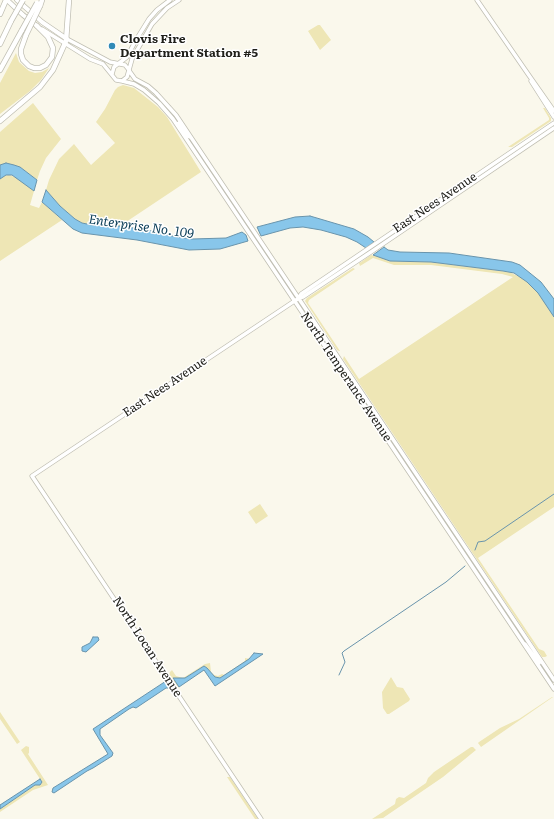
<!DOCTYPE html>
<html>
<head>
<meta charset="utf-8">
<style>
  body { margin:0 }
  canvas { display:block; background:#faf8ec }
</style>
</head>
<body>
<canvas width="554" height="819"></canvas>
<script>
const g = document.querySelector('canvas').getContext('2d');
g.lineJoin = 'round';
function paint(path, color) {
  g.fillStyle = color;
  g.fill(path, 'evenodd');
}
function shape(rows) {
  const path = new Path2D();
  for (const r of rows) {
    path.moveTo(r[0], r[1]);
    for (let i = 2; i < r.length; i += 2) path.lineTo(r[i], r[i + 1]);
  }
  return path;
}
function stroke(path, color, width, dash) {
  g.strokeStyle = color;
  g.lineWidth = width;
  g.lineCap = dash ? 'butt' : 'round';
  g.setLineDash(dash || []);
  g.stroke(path);
}
function drawText(font, color, halo, rows, align = 'center') {
  g.font = font + ' Literata,serif';
  g.lineWidth = 3;
  g.setLineDash([]);
  g.textBaseline = 'middle';
  g.strokeStyle = halo;
  g.fillStyle = color;
  for (const [text, x, y, turn = 0] of rows) {
    g.save();
    g.translate(x, y);
    g.rotate((+turn || 0) * Math.PI / 180);
    g.textAlign = isNaN(turn) ? turn : align;
    if (halo) g.strokeText(text, 0, 0);
    g.fillText(text, 0, 0);
    g.restore();
  }
}
const green = shape([
  [318,25,320,25,331,40,320,50,308,31],
  [16,53,19,62,29,71,35,73,42,72,49,68,41,80,30,91,0,114,0,83],
  [123,85,134,88,158,107,167,117,201,172,120,226,92,225,82,223,75,219,60,206,46,190,49,180,59,159,74,144,91,165,115,143,96,122,105,109,115,90,118,87],
  [33,103,61,139,46,158,40,171,37,180,20,167,0,165,0,132],
  [543,108,545,108,551,118,551,121,512,147,508,147,549,120,549,118],
  [9,175,18,178,34,191,30,205,39,208,42,202,62,220,0,261,0,179,4,176],
  [371,255,395,261,431,262,509,272,522,278,533,287,543,299,554,317,554,507,478,558,539,649,544,651,547,656,545,657,542,657,343,359,344,356,359,379,513,277,502,274,431,265,394,265,373,258,360,266,359,263,361,262],
  [353,268,355,269,309,300,308,303,340,351,339,351,337,350,305,301,307,298],
  [260,504,268,516,256,524,248,512],
  [245,658,250,659,220,678,215,677,207,668,204,666,185,678,173,678,179,687,178,688,169,675,170,672,172,670,176,676,183,678,205,664,210,663,211,672,214,675,218,676,222,674,224,675,245,661],
  [391,677,397,687,403,688,410,699,409,701,389,714,387,714,383,708,382,692],
  [552,697,553,697,481,747,478,743,479,742,500,728,519,719],
  [0,712,20,742,17,744,0,719],
  [26,746,29,747,29,753,28,754,48,785,33,790,0,812,0,809,35,785,40,785,42,782,21,750],
  [471,747,473,747,476,750,443,777,383,818,372,819,395,804,396,799,399,797,404,798,426,783,428,778,434,772],
  [227,777,230,777,258,819,255,819]
]);
const water = shape([
  [6,163,14,165,20,167,37,180,34,191,12,175,6,175,0,179,0,165,6,163],
  [46,190,60,206,75,219,82,223,92,225,120,226,147,230,172,236,192,239,226,238,242,232,246,235,248,241,220,249,189,250,137,240,82,233,73,229,42,202,46,190],
  [310,216,354,229,368,237,374,242,366,248,357,242,346,237,321,230,303,227,290,228,261,236,257,227,295,217,310,216],
  [384,247,388,250,400,252,449,253,512,262,520,265,541,282,554,299,554,317,538,293,527,282,514,273,503,271,431,262,390,261,373,255,384,247],
  [93,637,98,637,99,640,86,652,82,651,82,647,90,643,93,637],
  [254,653,263,654,215,686,204,670,179,687,173,678,185,678,204,666,207,668,215,677,220,678,249,659,254,653],
  [166,681,170,688,166,688,136,708,133,707,129,709,100,729,100,735,113,753,112,756,93,768,87,771,54,793,52,792,53,788,108,754,93,729,166,681],
  [40,779,42,782,40,785,35,785,0,809,0,805,40,779]
]);
const stream = shape([
  [475,550,478,542,485,541,554,494],
  [339,675,345,662,342,653,344,651,446,582,465,566]
]);
const secondary = shape([
  [179,0,167,8,152,24,132,59,129,70,130,72,135,79,148,86,156,93,176,115,554,680],
  [477,0,528,74,554,111],
  [42,29,90,59,103,64,116,80,122,81,127,77,129,70,125,65,110,62,67,39],
  [112,74,114,67,127,57,136,40,149,19,157,10,170,0],
  [122,81,134,84,144,90,159,103,173,119,554,689],
  [531,81,554,117],
  [179,123,186,135,190,137],
  [299,298,301,294,554,123],
  [525,644,539,663],
  [261,819,32,476,299,298,303,297,371,252,554,128]
]);
const primary = shape([
  [7,0,23,15,37,26],
  [17,0,42,22,67,39]
]);
const highway = shape([
  [40,6,42,0],
  [0,14,6,0],
  [26,35,21,49,21,54,23,60,29,66,34,68,40,68,46,65,52,57,53,48,48,37,37,26],
  [0,44,11,21],
  [0,70,22,30],
  [0,121,40,87,53,70,66,41,69,0]
]);
const highwayBridge = shape([
  [11,21,23,0],
  [22,30,37,3],
  [26,35,40,6]
]);
const markers = [
  [112,46,4,"#308ab7"]
];
const poiNames = [
  ["Clovis Fire",120,39],
  ["Department Station #5",120,53]
];
const streetNames = [
  ["East Nees Avenue",435,203,-34],
  ["North Temperance Avenue",346,377,56],
  ["East Nees Avenue",165,387,-34],
  ["North Locan Avenue",147,647,57]
];
const waterNames = [
  ["Enterprise No. 109",141,227,8]
];
paint(green, '#eee6b5');
paint(water, '#88c6ea');
stroke(water, '#6994ac', 1);
stroke(stream, '#6994ac', 1);
stroke(secondary, '#c0bfb3', 5);
stroke(primary, '#c0bfb3', 5.5);
stroke(highway, '#c0bfb3', 6);
stroke(secondary, '#fff', 3.5);
stroke(primary, '#fff', 4);
stroke(highway, '#fff', 4.5);
stroke(highwayBridge, '#c0bfb3', 6, []);
stroke(highwayBridge, '#fff', 4.5);
for (const [x, y, r, color] of markers) {
  const dot = new Path2D();
  dot.arc(x, y, r, 0, 2 * Math.PI);
  g.fillStyle = color;
  g.fill(dot);
  stroke(dot, '#fff', 1.5);
}
drawText('bold 12px', '#20201b', '#fff', poiNames, 'left');
drawText('12px', '#20201b', '#fff', streetNames);
drawText('italic 13px', '#0a3d56', '#fff', waterNames);
</script>
</body>
</html>
